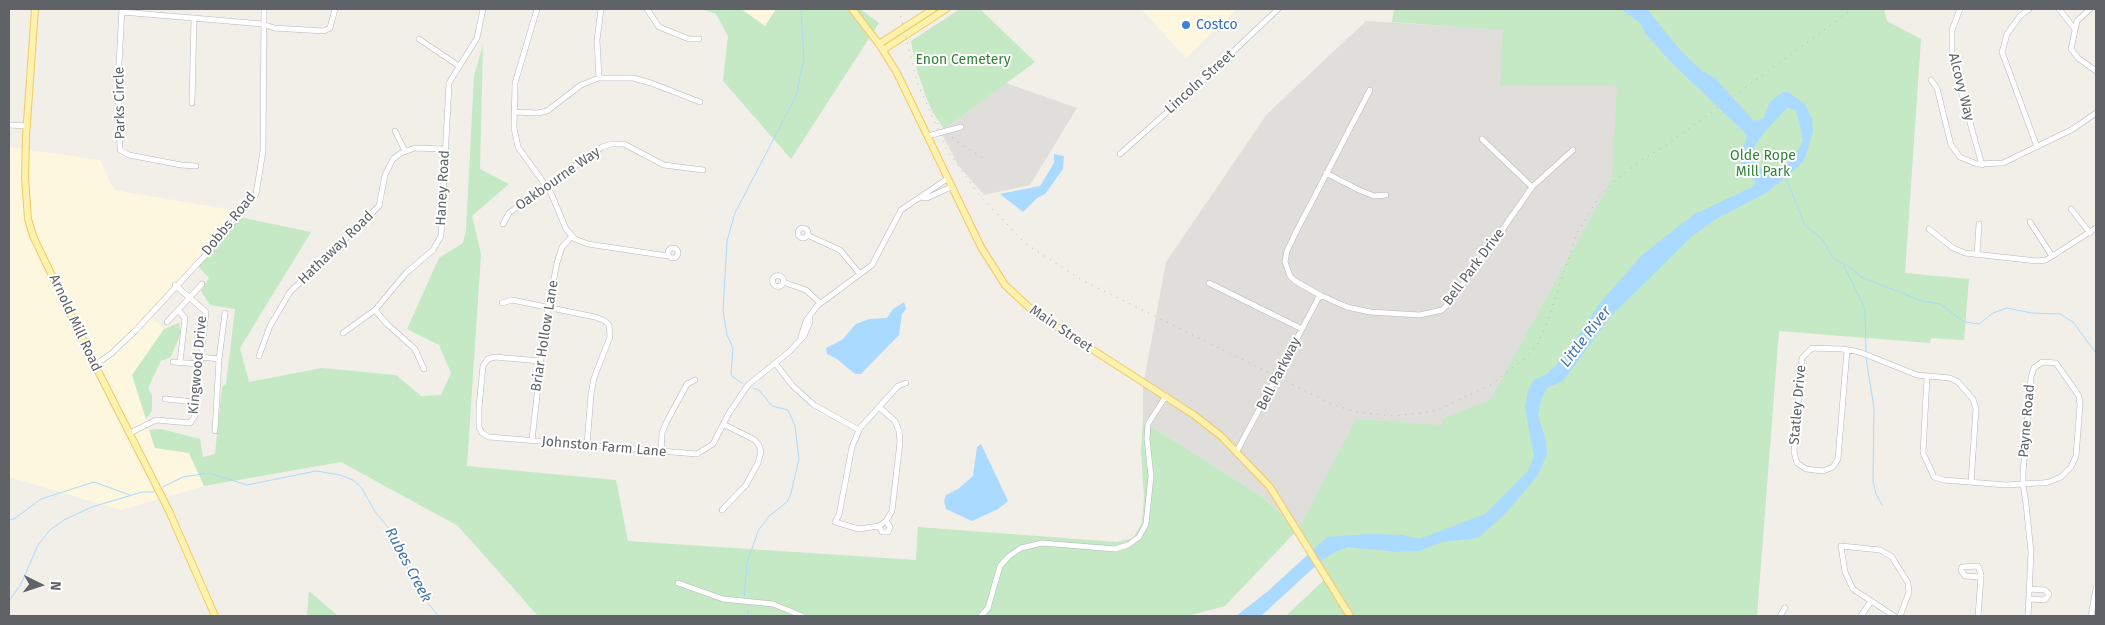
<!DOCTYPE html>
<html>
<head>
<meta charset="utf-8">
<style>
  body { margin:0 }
  #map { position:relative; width:2105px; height:625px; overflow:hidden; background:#f1efe8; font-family:"Fira Sans",sans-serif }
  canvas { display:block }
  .frame { position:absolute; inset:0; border:10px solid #5f6368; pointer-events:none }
  .north { position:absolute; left:15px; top:560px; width:50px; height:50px; -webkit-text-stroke:4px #fff; paint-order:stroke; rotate:94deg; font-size:14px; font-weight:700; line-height:20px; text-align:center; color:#5f6368 }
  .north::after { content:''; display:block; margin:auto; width:18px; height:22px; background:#5f6368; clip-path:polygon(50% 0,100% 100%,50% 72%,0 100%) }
</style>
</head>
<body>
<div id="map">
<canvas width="2105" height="625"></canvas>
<div class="frame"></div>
<div class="north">N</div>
</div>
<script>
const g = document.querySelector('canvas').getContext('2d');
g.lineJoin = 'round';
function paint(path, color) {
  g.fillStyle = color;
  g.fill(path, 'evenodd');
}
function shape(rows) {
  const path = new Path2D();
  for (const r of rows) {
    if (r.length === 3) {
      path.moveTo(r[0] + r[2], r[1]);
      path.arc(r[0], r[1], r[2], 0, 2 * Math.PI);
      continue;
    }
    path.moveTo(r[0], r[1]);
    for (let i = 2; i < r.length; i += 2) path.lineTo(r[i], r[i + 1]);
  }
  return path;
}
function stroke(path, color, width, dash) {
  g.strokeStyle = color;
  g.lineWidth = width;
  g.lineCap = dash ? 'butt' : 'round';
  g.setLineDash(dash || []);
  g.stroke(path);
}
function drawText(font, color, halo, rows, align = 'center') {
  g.font = font + ' "Fira Sans",sans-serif';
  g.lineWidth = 4;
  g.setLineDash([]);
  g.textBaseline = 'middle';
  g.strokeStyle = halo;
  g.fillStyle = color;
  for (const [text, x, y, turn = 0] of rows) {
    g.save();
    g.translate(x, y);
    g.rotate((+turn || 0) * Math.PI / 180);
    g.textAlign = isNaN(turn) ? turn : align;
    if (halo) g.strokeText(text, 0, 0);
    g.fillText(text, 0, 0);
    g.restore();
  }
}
const commercial = shape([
  [741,9,776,9,765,26],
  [1141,9,1237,9,1186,58],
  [9,147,100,160,114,190,239,211,239,217,151,317,164,329,132,375,155,448,189,453,204,486,121,510,9,477]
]);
const industrial = shape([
  [1366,21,1546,32,1627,86,1620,165,1475,428,1356,419,1300,528,1258,494,1143,421,1143,386,1166,262,1267,114],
  [1006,83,1077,108,1030,185,984,195,958,165,939,129,944,129]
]);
const green = shape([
  [702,9,741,9,765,26,776,9,860,9,879,23,791,159,723,81,728,36,716,14],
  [960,9,980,9,1035,62,944,129,932,111,925,94,917,70,911,41],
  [1394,9,1884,9,1887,21,1921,39,1905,273,1969,279,1964,340,1931,338,1930,343,1779,331,1757,616,1286,616,1328,576,1299,528,1225,606,1187,616,538,616,458,526,341,462,204,486,189,453,155,448,149,430,161,429,200,439,203,457,215,454,222,387,226,384,235,309,210,305,201,291,209,278,197,265,239,217,311,232,240,348,249,382,322,368,396,375,421,396,441,395,451,373,439,345,407,329,439,258,463,243,466,230,474,76,483,45,480,169,509,184,472,216,481,254,467,466,616,480,628,541,916,560,918,527,1117,542,1133,538,1142,523,1144,498,1141,450,1143,421,1258,494,1299,528,1356,419,1443,425,1442,419,1490,400,1612,179,1617,85,1500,86,1503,30,1392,22],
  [179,323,181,332,171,357,161,361,148,388,152,395,152,411,146,419,132,375,164,329],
  [309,591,338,616,307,616]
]);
const water = shape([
  [1621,9,1647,9,1681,51,1701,70,1716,79,1754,121,1763,119,1770,102,1783,92,1788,92,1805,104,1812,119,1813,131,1805,158,1799,166,1766,193,1716,219,1691,237,1610,317,1563,381,1547,388,1541,400,1538,416,1546,440,1547,454,1538,475,1506,513,1478,538,1442,542,1419,551,1398,552,1348,547,1337,551,1322,560,1261,616,1236,616,1267,592,1327,537,1370,534,1403,535,1419,539,1485,514,1528,471,1534,457,1525,407,1528,390,1534,380,1547,374,1565,356,1599,304,1642,255,1693,215,1752,187,1756,183,1750,175,1742,169,1741,164,1740,158,1747,136,1744,132,1671,62,1645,33,1640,23],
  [1787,108,1796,110,1803,141,1794,156,1772,177,1754,162,1753,153,1755,145,1766,130],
  [1054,154,1064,156,1063,169,1045,194,1037,198,1023,212,1000,194,1040,186,1054,163],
  [904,302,906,309,902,314,899,335,861,374,855,374,837,359,827,354,826,348,842,340,856,324,869,319,887,318,893,309],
  [981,444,1008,501,998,509,972,521,946,509,944,501,946,495,958,489,973,476,977,447]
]);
const stream = shape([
  [1785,176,1805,225,1822,239,1834,259,1850,267,1861,277,1922,301,1940,304,1964,322,1979,324,1993,313,2007,308,2032,313,2060,314,2073,322,2096,353],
  [1844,266,1865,309,1866,351],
  [1866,358,1874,408,1873,481,1876,494,1882,505],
  [742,383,733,377,731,374,733,348,727,335,723,311,727,241,735,213,796,96,804,59,801,9],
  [163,487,183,477,209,473,247,485,316,471,340,475,353,480,361,487,376,513,393,533,402,558,420,592,438,616],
  [9,520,14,519,41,499,94,482,130,495],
  [744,598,747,563,758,531,769,516,787,502,791,493,799,459,795,426,788,410,772,406,759,390,753,388],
  [9,601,21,584,38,545,50,530,64,520,92,507,142,492,154,492],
  [747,610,749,616]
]);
const minor = shape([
  [122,9,118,82,120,150,129,155,181,165,196,166],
  [537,9,515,83,514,128,518,147,551,193,566,229,575,239,588,244,668,256],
  [647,9,659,27,689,39,699,39],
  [1960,9,1952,30,1952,59,1982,165],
  [2029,9,2020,16,2007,34,2002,52,2037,147],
  [2059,9,2074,28],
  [2090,9,2077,21,2071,49,2078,58,2096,71],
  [122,12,263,24,274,28,324,31,330,28,335,9],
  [419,39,459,66],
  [599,78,597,40,601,9],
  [1931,80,1937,88,1951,145,1960,157,1977,164,2003,163,2073,129,2096,113],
  [1370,90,1295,234,1287,251,1285,262,1290,276,1295,281,1320,295,1347,307,1370,312,1420,315,1442,310,1450,302,1484,256,1532,187,1573,150],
  [192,103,194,18],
  [514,112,538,113,547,111,581,85,599,78,633,78,651,83,700,102],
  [9,125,27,126],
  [395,131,405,151],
  [928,136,961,127],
  [1482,139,1532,187],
  [1120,154,1200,83,1278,9],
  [1326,173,1359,190,1374,196,1386,195],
  [920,197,927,198,951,187],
  [2071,209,2090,233],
  [2030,222,2052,256],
  [503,224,509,213,602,147,612,144,624,144,664,165,703,170],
  [803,233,5],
  [1929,229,1953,248,1965,253,2037,261,2046,260,2096,228],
  [807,235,840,250,860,274],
  [673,253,5],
  [1977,255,1979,224],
  [778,281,5.5],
  [783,282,806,290,820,303],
  [1209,283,1302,329],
  [502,303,512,300,595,317,605,321,609,325,610,337,594,378,591,394,587,445],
  [178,310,185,318,180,362],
  [375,310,387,324,415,349,424,369],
  [167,322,202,284],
  [343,333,375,310,406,273,433,250,441,236,449,83,477,38,483,9],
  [801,337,806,321,817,306,872,265,901,210,947,179],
  [1847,350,1838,459,1833,467,1823,471,1806,469,1797,463,1794,452,1802,358,1812,348,1842,349,1855,351,1862,353,1917,375,1950,378,1958,382,1973,399,1976,409,1971,482],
  [259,356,270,326,290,292,379,206,385,175,393,159,401,153,415,148,445,149],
  [200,357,219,359],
  [540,361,495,357,488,359,483,366,479,407,479,427,482,433,489,437,697,454,713,444,729,413,748,385,789,352,804,336,810,322,810,316],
  [173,362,199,364],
  [775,363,793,386,814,405,859,430],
  [95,365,112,353,135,331,213,247,256,194,263,151,264,9],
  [1927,377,1923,453,1934,477,1944,480,2006,485,2023,484,2037,483,2043,483,2049,482,2061,477,2071,467,2076,456,2080,405,2079,396,2056,363,2042,362,2034,368,2031,377,2023,473,2023,484,2026,504,2031,552,2028,616],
  [165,399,196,402],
  [879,407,895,421,899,431,900,442,892,511,886,521,879,526,859,529,835,522,839,515,852,447,860,428,898,386,906,383],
  [215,431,219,359,225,313],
  [130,433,156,420,190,423,195,416,206,312,175,285],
  [532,440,545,324,557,263,562,247,572,236],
  [1237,451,1320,295],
  [661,452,662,433,666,423,687,384,695,380],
  [722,510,746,485,758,463,761,452,759,445,755,440,723,424],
  [879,526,882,532,888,532,890,527,886,521],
  [678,583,723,599,773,604,802,616],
  [2029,599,2045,600,2049,594,2045,590,2029,589],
  [981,616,988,608,1000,566,1009,556,1021,548,1042,543,1115,549,1128,545,1139,537,1146,524,1151,476,1147,439,1148,424,1166,396],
  [1780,616,1785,608],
  [1861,616,1871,601],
  [1894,616,1853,589,1845,572,1841,546,1880,550,1892,557,1908,583,1909,592,1900,616],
  [1978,616,1981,577,1981,574,1978,566,1962,567,1961,570,1965,576,1981,577],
  [2091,616,2096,588]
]);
const major = shape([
  [35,9,26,136,25,178,28,219,33,236,95,365,169,511,215,616],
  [852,9,879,44,897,73,981,247,1005,285,1034,312,1194,415,1221,436,1270,487,1350,616],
  [879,44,933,9],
  [883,50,946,9]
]);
const rail = shape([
  [899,9,917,82,947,150,980,196,1026,244,1080,279,1334,405,1357,412,1394,416,1435,411,1489,386,1524,359,1537,345,1546,326,1577,233,1599,197,1616,180,1639,162,1665,146,1853,9],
  [937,123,956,141,986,160]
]);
const markers = [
  [1186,25,5,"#3f7fe0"]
];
const shopNames = [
  ["Costco",1196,25]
];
const parkNames = [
  ["Enon Cemetery",963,60],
  ["Olde Rope",1763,156],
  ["Mill Park",1763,172]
];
const streetNames = [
  ["Lincoln Street",1200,82,-42],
  ["Alcovy Way",1961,87,76],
  ["Parks Circle",120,103,-91],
  ["Oakbourne Way",558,179,-35],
  ["Haney Road",443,188,-87],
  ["Dobbs Road",229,224,-51],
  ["Hathaway Road",336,248,-44],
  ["Bell Park Drive",1474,267,-53],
  ["Arnold Mill Road",75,323,65],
  ["Main Street",1061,329,34],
  ["Briar Hollow Lane",545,336,-81],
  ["Kingwood Drive",198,365,-85],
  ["Bell Parkway",1279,374,-63],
  ["Statley Drive",1798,405,-85],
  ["Payne Road",2027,421,-85],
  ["Johnston Farm Lane",604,447,5]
];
const waterNames = [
  ["Little River",1586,337,-52],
  ["Rubes Creek",408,565,62]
];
paint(commercial, '#fef7e0');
paint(industrial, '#e0deda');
paint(green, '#c5e8c5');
paint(water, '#aadaff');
stroke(stream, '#aadaff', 1);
stroke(minor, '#b5b8bc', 6);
stroke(major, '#f2c960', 8);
stroke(minor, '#fff', 5);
stroke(major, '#fff2af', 6);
stroke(rail, '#b6b7b8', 1, [1, 6]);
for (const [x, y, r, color] of markers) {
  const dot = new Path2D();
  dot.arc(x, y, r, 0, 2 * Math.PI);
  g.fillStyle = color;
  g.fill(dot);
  stroke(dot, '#fff', 2);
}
drawText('14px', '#366cbe', '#fff', shopNames, 'left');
drawText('14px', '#348238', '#fff', parkNames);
drawText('14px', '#5f6368', '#fff', streetNames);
drawText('italic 15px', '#4174aa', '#fff', waterNames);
</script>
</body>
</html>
